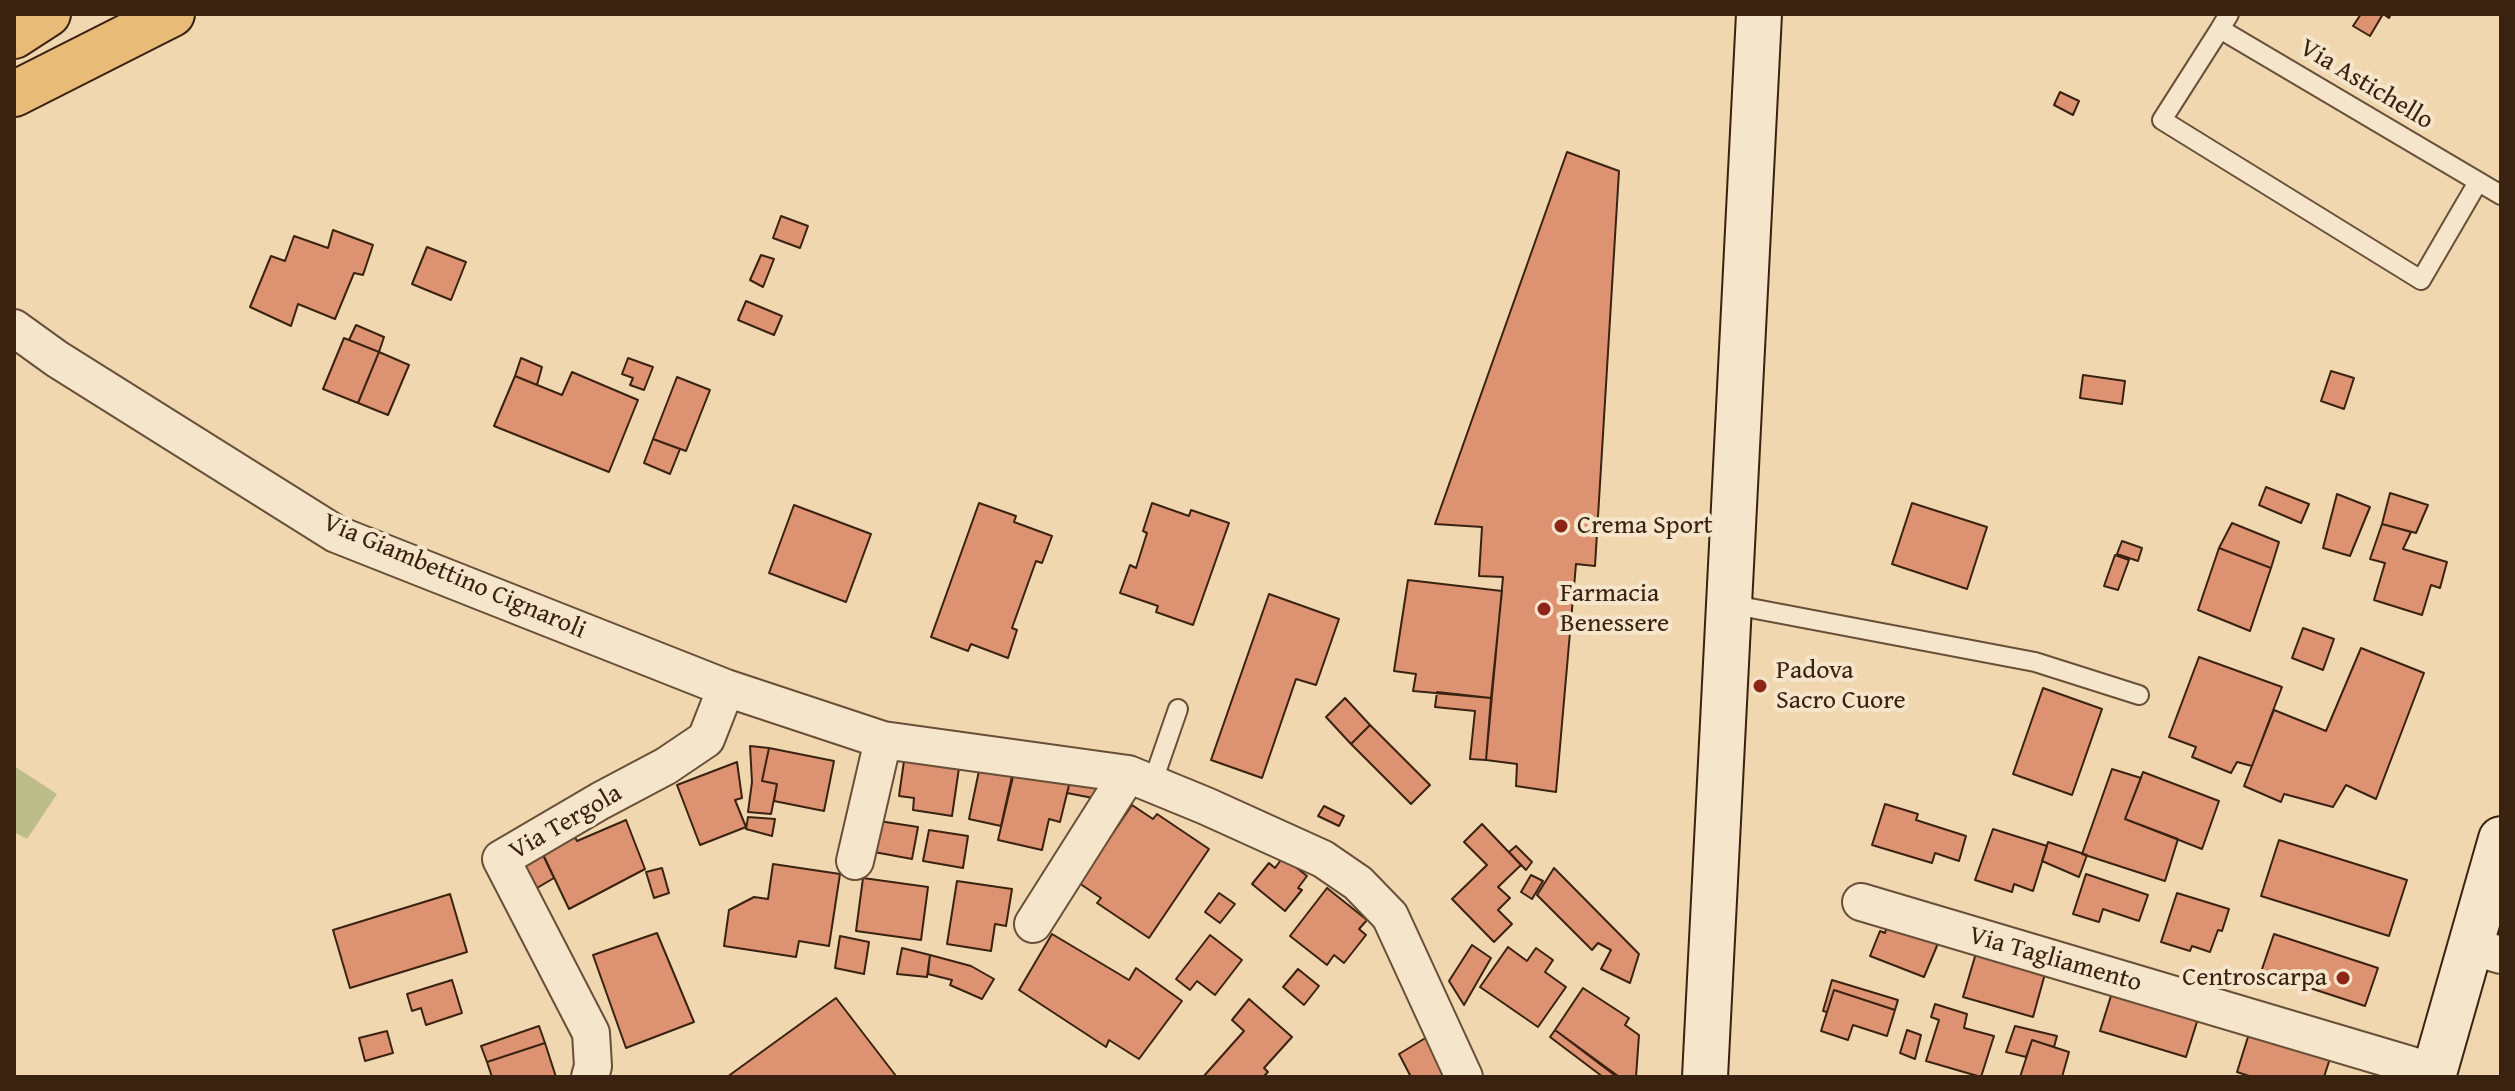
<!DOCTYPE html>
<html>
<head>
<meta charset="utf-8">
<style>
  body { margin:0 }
  #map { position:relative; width:2515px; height:1091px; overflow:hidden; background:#f0d7af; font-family:"Gentium Book Plus",serif }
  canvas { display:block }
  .frame { position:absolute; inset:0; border:16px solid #3a2210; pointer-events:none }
</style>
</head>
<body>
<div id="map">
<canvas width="2515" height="1091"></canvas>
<div class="frame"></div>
</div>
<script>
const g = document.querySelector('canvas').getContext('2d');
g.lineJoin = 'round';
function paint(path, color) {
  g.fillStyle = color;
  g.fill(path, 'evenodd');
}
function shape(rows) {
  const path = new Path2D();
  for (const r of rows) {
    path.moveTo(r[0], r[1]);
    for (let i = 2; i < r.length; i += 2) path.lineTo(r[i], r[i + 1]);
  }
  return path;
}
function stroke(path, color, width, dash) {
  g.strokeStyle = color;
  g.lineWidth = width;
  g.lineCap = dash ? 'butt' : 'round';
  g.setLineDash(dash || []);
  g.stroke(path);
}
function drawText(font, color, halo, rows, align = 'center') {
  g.font = font + ' "Gentium Book Plus",serif';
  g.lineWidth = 8;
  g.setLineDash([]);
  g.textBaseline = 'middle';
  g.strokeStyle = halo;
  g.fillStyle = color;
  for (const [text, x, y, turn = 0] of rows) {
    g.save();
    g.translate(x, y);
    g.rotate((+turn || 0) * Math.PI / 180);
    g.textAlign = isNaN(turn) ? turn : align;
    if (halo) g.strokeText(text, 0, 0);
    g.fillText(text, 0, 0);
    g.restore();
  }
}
const green = shape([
  [14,766,57,794,27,839,14,832]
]);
const building = shape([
  [2361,14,2391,14,2389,18,2383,14,2370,36,2353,26,2361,14],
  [2060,92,2079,101,2073,115,2054,105,2060,92],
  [1567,152,1619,171,1595,566,1576,564,1556,792,1516,786,1517,764,1486,760,1503,577,1479,576,1482,527,1435,524,1567,152],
  [781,216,808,226,800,248,773,238,781,216],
  [333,230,373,245,363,275,354,273,335,319,298,304,291,326,250,307,271,256,285,261,294,236,328,248,333,230],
  [427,247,466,262,451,300,412,284,427,247],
  [761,255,774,259,763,287,750,280,761,255],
  [746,301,782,316,774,335,738,320,746,301],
  [356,325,384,337,379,352,349,340,356,325],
  [344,338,379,352,358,403,323,389,344,338],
  [379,352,409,365,388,415,358,403,379,352],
  [521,358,542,367,537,385,515,376,521,358],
  [628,358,653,367,644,390,630,385,633,378,622,374,628,358],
  [2331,371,2354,378,2344,409,2321,401,2331,371],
  [572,372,638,400,609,472,494,426,515,376,562,395,572,372],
  [2083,375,2125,381,2122,404,2080,398,2083,375],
  [677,377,710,390,686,451,653,439,677,377],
  [653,439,680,449,670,474,644,463,653,439],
  [2266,487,2309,504,2301,523,2259,505,2266,487],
  [2390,493,2428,505,2416,533,2382,524,2390,493],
  [2337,494,2370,507,2350,556,2323,548,2337,494],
  [979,503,1016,516,1014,522,1052,536,1042,563,1036,561,1012,628,1017,630,1008,658,971,644,968,651,931,637,979,503],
  [1152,503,1189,516,1191,510,1229,523,1193,625,1156,612,1158,606,1120,593,1130,565,1136,568,1147,533,1143,531,1152,503],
  [1912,503,1987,527,1967,589,1892,564,1912,503],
  [794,505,871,534,846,602,769,573,794,505],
  [2232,523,2279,542,2271,568,2219,548,2232,523],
  [2382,524,2411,532,2403,549,2447,562,2440,588,2431,585,2422,615,2374,600,2385,563,2370,559,2382,524],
  [2122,541,2142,548,2138,561,2117,554,2122,541],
  [2219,548,2271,568,2250,631,2198,610,2219,548],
  [2115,555,2129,560,2118,590,2104,586,2115,555],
  [1408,580,1502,591,1491,698,1413,691,1416,674,1394,671,1408,580],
  [1269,594,1339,619,1316,685,1296,679,1262,778,1211,760,1269,594],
  [2303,628,2334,639,2323,670,2292,658,2303,628],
  [2361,648,2424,673,2376,799,2346,785,2333,807,2284,794,2281,802,2244,786,2274,710,2326,731,2361,648],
  [2199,657,2282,687,2252,766,2237,762,2231,773,2192,757,2196,747,2169,737,2199,657],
  [2043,688,2102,709,2072,795,2013,774,2043,688],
  [1437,692,1491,698,1486,760,1470,759,1475,711,1435,707,1437,692],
  [1345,698,1370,725,1351,744,1326,717,1345,698],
  [1370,725,1430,785,1411,804,1351,744,1370,725],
  [750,746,769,748,762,781,777,784,771,814,748,812,752,782,750,746],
  [769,748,834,761,824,811,774,801,777,784,762,781,769,748],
  [905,754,960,761,952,816,913,810,914,798,899,796,905,754],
  [981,761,1013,772,1001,826,969,819,981,761],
  [737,762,742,798,735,800,746,827,700,845,677,785,737,762],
  [1015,768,1070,781,1060,822,1049,819,1042,850,998,840,1015,768],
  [2112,769,2141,778,2125,819,2178,839,2165,881,2082,854,2112,769],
  [2143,772,2219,801,2202,849,2125,819,2143,772],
  [1070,781,1102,785,1098,799,1067,793,1070,781],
  [1885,804,1918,814,1916,820,1966,836,1959,861,1935,853,1932,863,1872,845,1885,804],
  [1132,805,1153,819,1157,814,1209,849,1149,938,1097,903,1101,898,1079,883,1132,805],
  [1324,806,1344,816,1339,826,1318,816,1324,806],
  [748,817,775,819,772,836,746,829,748,817],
  [626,820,645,869,569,909,540,848,572,832,577,841,626,820],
  [879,821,918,827,912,859,874,852,879,821],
  [1482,824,1521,865,1498,887,1510,898,1498,910,1512,924,1494,942,1452,899,1487,865,1464,842,1482,824],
  [1993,829,2047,846,2033,891,2014,884,2012,892,1975,880,1993,829],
  [929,830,968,836,963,868,923,861,929,830],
  [2279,840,2407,880,2389,936,2261,896,2279,840],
  [2048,842,2087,855,2079,877,2042,861,2048,842],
  [1516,846,1532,862,1526,870,1509,852,1516,846],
  [542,853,554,878,537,888,522,860,542,853],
  [1283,857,1307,876,1298,888,1302,890,1285,911,1252,884,1269,863,1275,868,1283,857],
  [773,864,840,874,829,946,799,941,796,957,724,946,729,910,754,897,768,899,773,864],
  [662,868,669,893,654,898,646,872,662,868],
  [1554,868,1639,954,1630,983,1601,969,1611,950,1598,943,1592,950,1537,895,1554,868],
  [2086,874,2148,895,2139,921,2103,909,2099,922,2073,914,2086,874],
  [1531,875,1543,881,1532,899,1521,892,1531,875],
  [863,878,928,887,921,940,856,931,863,878],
  [957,881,1012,889,1006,926,995,924,991,951,947,944,957,881],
  [1327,888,1367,920,1359,929,1366,935,1344,963,1334,955,1327,965,1290,936,1327,888],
  [1219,893,1235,904,1220,923,1205,912,1219,893],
  [2177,893,2229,909,2222,931,2218,930,2210,952,2192,946,2190,951,2161,942,2177,893],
  [450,894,467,952,350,988,333,930,450,894],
  [1888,922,1939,941,1924,977,1870,956,1880,931,1885,933,1888,922],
  [657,933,694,1022,626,1048,593,955,657,933],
  [1052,934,1129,980,1136,968,1182,1001,1139,1059,1109,1040,1106,1047,1019,990,1052,934],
  [2274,934,2378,968,2365,1006,2261,972,2274,934],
  [1210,935,1242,960,1215,995,1197,981,1190,990,1176,979,1210,935],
  [840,936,869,942,864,974,835,968,840,936],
  [1979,943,2048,963,2033,1017,1963,997,1979,943],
  [1472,945,1491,958,1464,1005,1449,981,1472,945],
  [1508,947,1527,961,1536,948,1553,960,1545,972,1566,987,1538,1027,1480,987,1508,947],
  [902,948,930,955,927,977,897,974,902,948],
  [930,955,971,966,994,979,982,999,950,985,952,980,928,974,930,955],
  [1298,969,1319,986,1304,1005,1283,987,1298,969],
  [452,980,462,1013,426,1025,421,1008,412,1011,407,994,452,980],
  [1832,980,1898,1000,1895,1010,1834,990,1827,1012,1823,1011,1832,980],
  [2115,983,2201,1009,2186,1057,2100,1031,2115,983],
  [1583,988,1629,1018,1625,1025,1639,1035,1636,1077,1617,1077,1555,1030,1583,988],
  [1834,990,1895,1010,1887,1036,1853,1025,1848,1040,1821,1031,1834,990],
  [836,998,896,1076,894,1077,727,1077,836,998],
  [1249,999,1292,1037,1264,1068,1268,1072,1263,1077,1203,1077,1244,1031,1232,1020,1249,999],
  [1935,1004,1967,1014,1964,1028,1994,1036,1981,1077,1926,1061,1939,1020,1931,1017,1935,1004],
  [2252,1024,2333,1049,2324,1077,2252,1077,2237,1072,2252,1024],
  [539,1026,545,1043,487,1062,481,1046,539,1026],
  [2015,1026,2057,1036,2054,1047,2032,1040,2026,1057,2006,1052,2015,1026],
  [1555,1030,1618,1076,1603,1077,1550,1037,1555,1030],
  [1907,1030,1921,1035,1915,1059,1900,1053,1907,1030],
  [387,1031,393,1053,365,1061,359,1038,387,1031],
  [1432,1034,1456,1077,1411,1077,1399,1054,1432,1034],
  [2032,1040,2069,1052,2062,1077,2020,1077,2032,1040],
  [545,1043,556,1077,492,1077,487,1062,545,1043]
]);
const lane = shape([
  [2229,14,2220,29,2501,195],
  [2220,29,2162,120,2421,280,2478,182],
  [1729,604,2035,662,2139,695],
  [1152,784,1178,709]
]);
const street = shape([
  [14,328,57,359,336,534,726,688,883,740,1128,774,1206,806,1323,859,1358,883,1390,916,1464,1077],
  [855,861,883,740],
  [1861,902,2434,1072],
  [1033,924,1128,774],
  [2470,946,2501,955],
  [590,1077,593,1066,591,1033,501,859,600,801,666,766,706,739,726,688]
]);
const secondary = shape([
  [1705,1077,1759,14],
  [2433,1077,2501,839]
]);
const highway = shape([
  [14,36,48,14],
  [14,94,172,14]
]);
const markers = [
  [1561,526,8,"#8f2418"],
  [1544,609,8,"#8f2418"],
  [1760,686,8,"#8f2418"],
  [2343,978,8,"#8f2418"]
];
const streetNames = [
  ["Via Astichello",2366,85,31],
  ["Via Giambettino Cignaroli",454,577,23],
  ["Via Tergola",566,823,-30],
  ["Via Tagliamento",2055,960,16]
];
const poiNames = [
  ["Crema Sport",1577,526],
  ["Farmacia",1560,594],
  ["Benessere",1560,624],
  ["Padova",1776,671],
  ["Sacro Cuore",1776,701],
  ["Centroscarpa",2327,978,"right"]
];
paint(green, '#bcbd88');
paint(building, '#dd9272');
stroke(building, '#3a2210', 2);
stroke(lane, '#684f38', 22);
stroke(street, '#684f38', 40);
stroke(secondary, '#3a2210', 48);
stroke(highway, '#3a2210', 48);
stroke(lane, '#f5e5cb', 18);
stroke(street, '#f5e5cb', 36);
stroke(secondary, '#f5e5cb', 44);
stroke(highway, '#e8bc78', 44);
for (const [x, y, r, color] of markers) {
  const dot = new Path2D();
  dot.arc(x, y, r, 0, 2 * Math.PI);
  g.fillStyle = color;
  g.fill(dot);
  stroke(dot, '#f5e5cb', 3);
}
drawText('26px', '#3a2210', '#f5e5cb', streetNames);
drawText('26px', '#3a2210', '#f5e5cb', poiNames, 'left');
</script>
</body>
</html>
